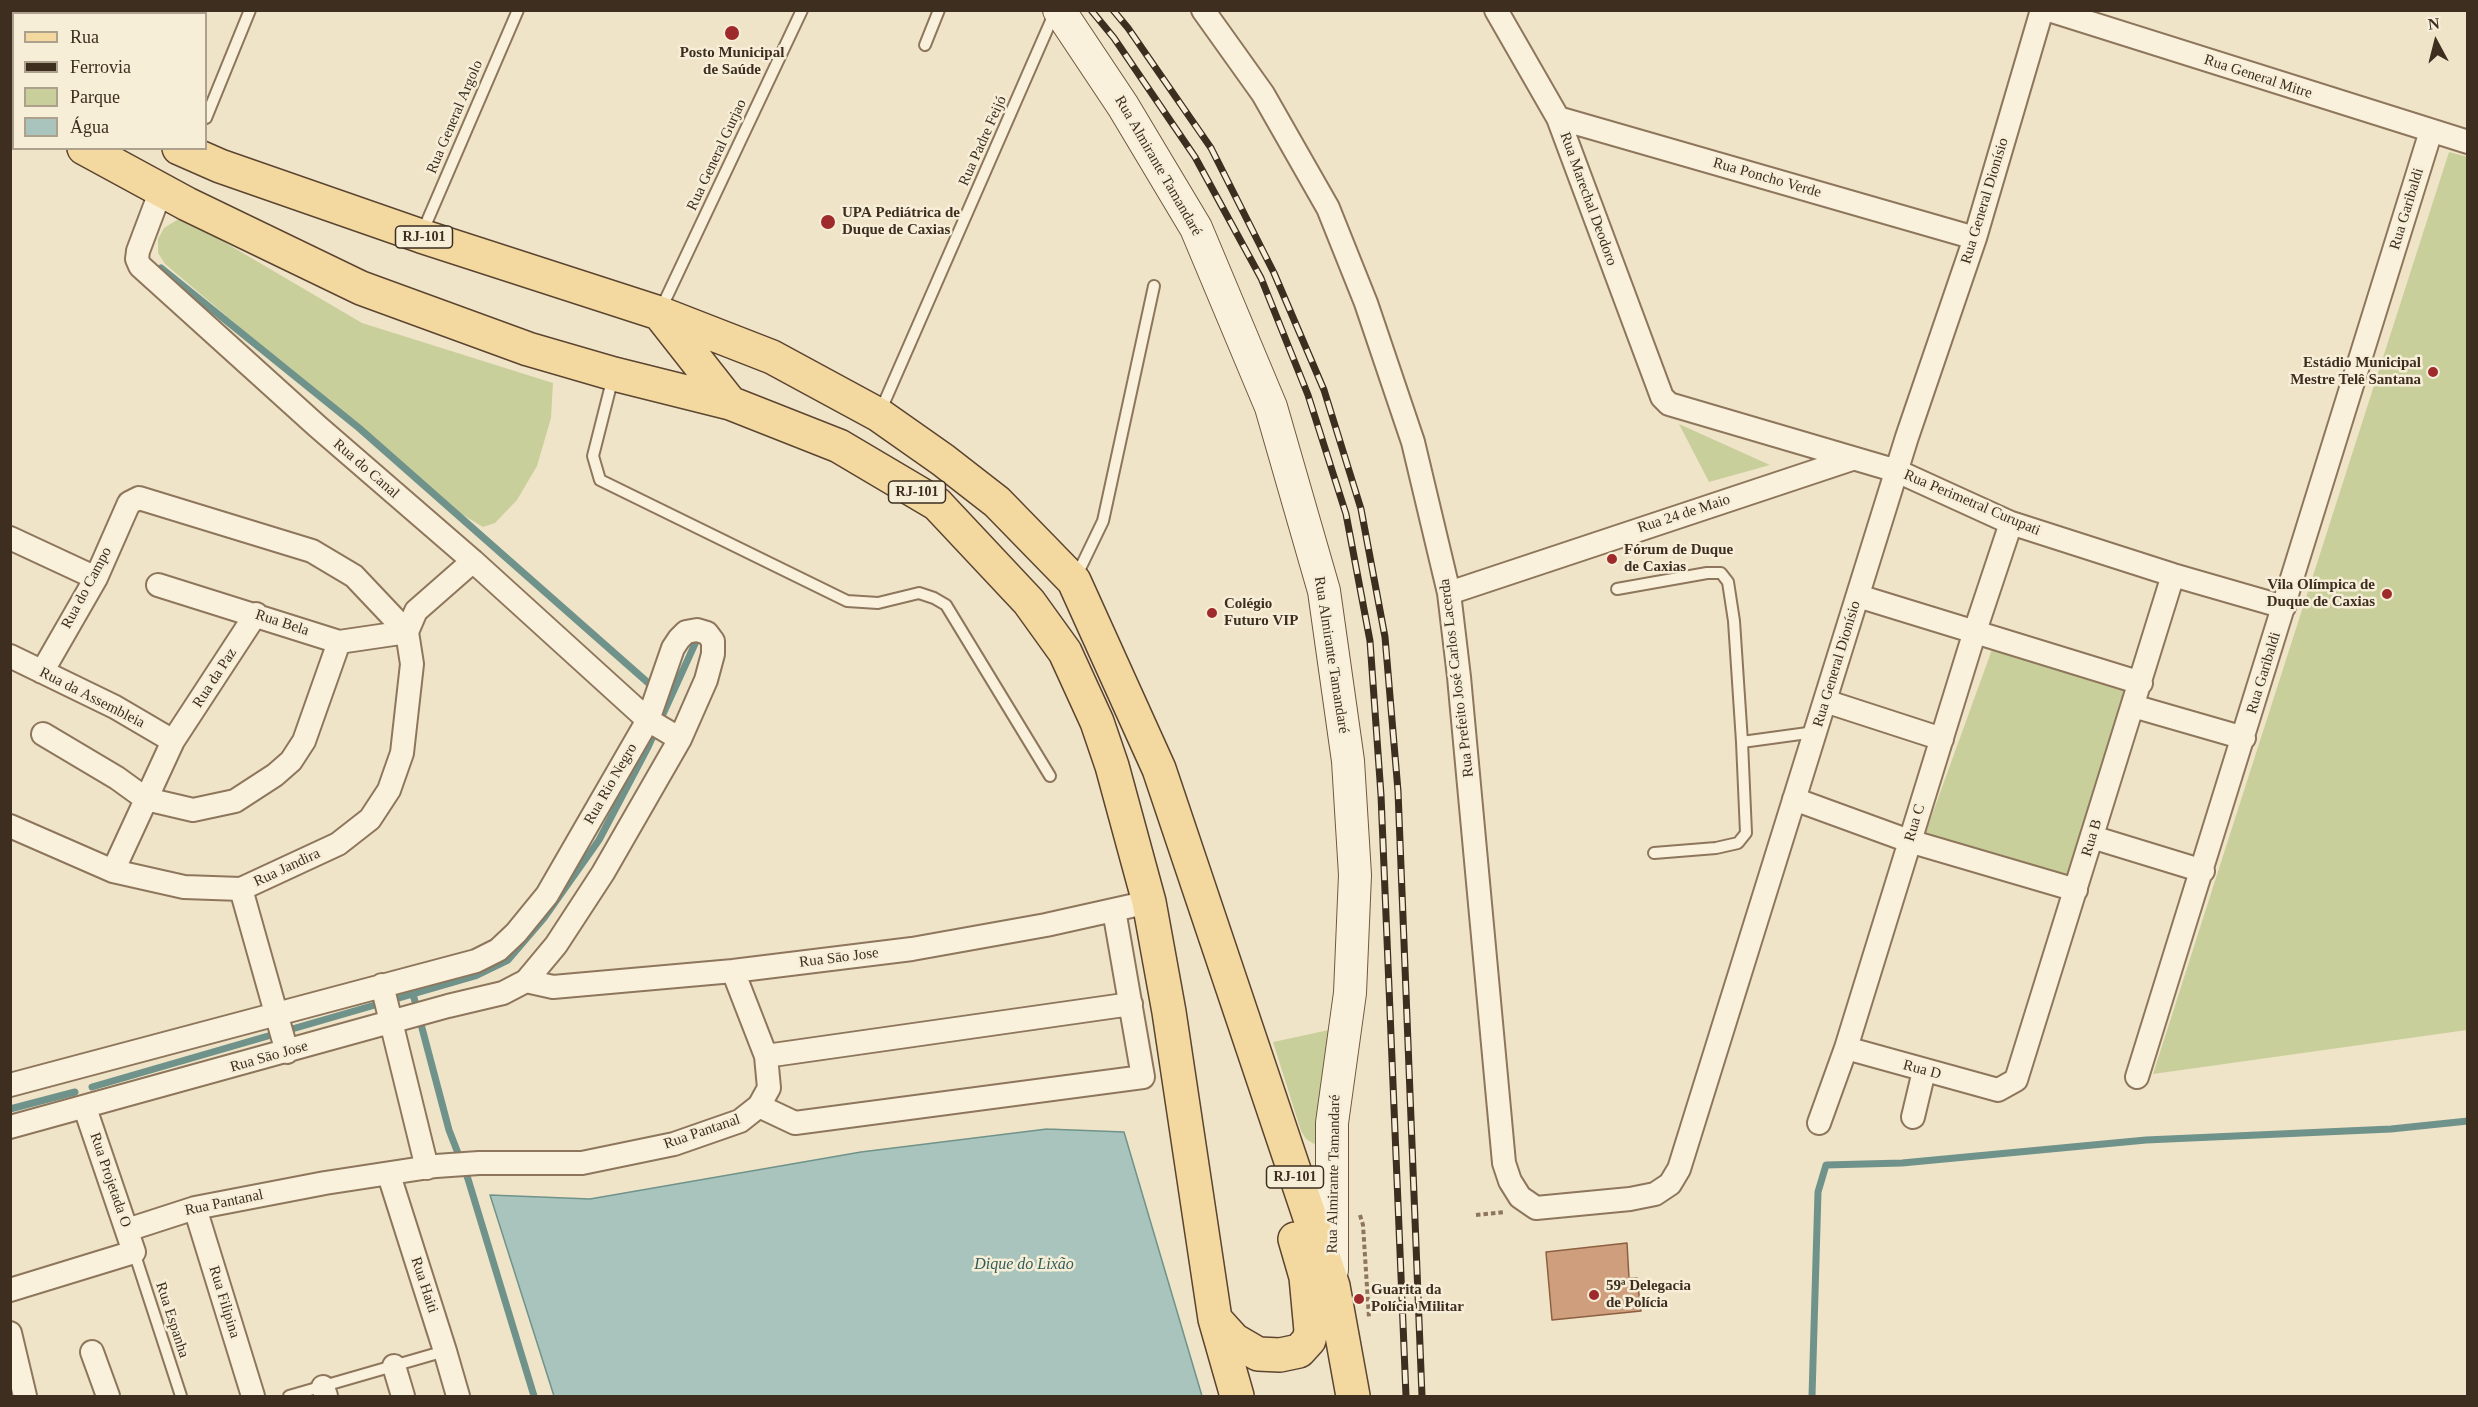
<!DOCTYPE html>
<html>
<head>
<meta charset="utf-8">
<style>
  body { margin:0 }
  #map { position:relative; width:2478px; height:1407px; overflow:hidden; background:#f0e4c8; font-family:"Times New Roman",serif }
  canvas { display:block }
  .frame { position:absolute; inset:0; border:12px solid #3d2e20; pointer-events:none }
  .legend { position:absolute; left:12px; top:12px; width:195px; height:138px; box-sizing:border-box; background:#f7eed8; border:2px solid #ada18e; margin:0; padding:8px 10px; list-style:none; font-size:18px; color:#3d2e20 }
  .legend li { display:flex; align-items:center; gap:12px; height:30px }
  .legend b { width:30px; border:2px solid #ada18e }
  .north { position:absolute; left:2406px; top:12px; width:60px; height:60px; -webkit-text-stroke:4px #f7eed8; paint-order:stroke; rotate:353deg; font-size:16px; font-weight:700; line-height:24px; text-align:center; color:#3d2e20 }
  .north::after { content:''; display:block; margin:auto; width:21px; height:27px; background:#3d2e20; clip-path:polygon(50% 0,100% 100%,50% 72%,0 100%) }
</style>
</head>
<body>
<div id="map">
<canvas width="2478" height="1407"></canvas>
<div class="frame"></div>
<ul class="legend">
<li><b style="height:8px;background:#f3d9a0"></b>Rua</li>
<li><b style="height:8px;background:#3d2e20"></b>Ferrovia</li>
<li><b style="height:16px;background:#c9cf9b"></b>Parque</li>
<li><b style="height:16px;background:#a9c4bc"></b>Água</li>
</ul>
<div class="north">N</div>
</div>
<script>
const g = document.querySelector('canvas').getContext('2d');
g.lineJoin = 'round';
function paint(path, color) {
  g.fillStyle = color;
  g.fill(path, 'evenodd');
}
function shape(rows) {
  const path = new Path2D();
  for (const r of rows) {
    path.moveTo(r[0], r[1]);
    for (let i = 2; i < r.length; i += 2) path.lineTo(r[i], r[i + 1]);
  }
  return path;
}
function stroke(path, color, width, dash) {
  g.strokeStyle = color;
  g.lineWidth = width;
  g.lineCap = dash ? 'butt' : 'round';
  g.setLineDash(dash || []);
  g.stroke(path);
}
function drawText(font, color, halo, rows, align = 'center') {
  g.font = font + ' "Times New Roman",serif';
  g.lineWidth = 5;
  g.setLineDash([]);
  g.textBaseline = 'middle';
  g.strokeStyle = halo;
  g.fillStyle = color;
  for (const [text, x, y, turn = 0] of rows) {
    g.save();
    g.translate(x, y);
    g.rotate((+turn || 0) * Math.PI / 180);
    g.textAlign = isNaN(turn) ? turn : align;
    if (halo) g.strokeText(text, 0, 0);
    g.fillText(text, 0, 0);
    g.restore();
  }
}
const green = shape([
  [2449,152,2468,157,2467,1030,2153,1074],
  [180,218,185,219,362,323,553,383,551,418,537,466,517,500,495,523,483,527,458,512,165,264,158,253,158,239,164,228],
  [1679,424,1770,465,1709,482],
  [1994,644,2125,686,2070,877,1924,837],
  [1329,1030,1319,1140,1314,1144,1306,1139,1301,1131,1273,1042]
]);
const water = shape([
  [1047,1129,1124,1132,1202,1396,554,1396,490,1195,590,1199,861,1152,1047,1129]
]);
const stream = shape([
  [161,268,359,428,654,688],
  [413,994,449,1130,468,1179,534,1396],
  [92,1087,475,976,508,960,544,918,599,840,648,747,699,635],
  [10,1109,75,1092],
  [1812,1396,1818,1192,1826,1165,1902,1163,2146,1140,2391,1129,2468,1121]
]);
const building = shape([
  [1627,1243,1629,1278,1637,1278,1641,1311,1552,1320,1546,1252,1627,1243]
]);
const path = shape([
  [1360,1215,1363,1225,1369,1318],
  [1476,1215,1505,1212]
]);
const lane = shape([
  [925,45,939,10],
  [206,118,250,10],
  [422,233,518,10],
  [660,311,802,10],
  [613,377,593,456,600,480,847,601,878,603,919,593,934,598,946,605,1050,776],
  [880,412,1054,14],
  [1076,577,1103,521,1154,286],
  [1617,589,1707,573,1721,573,1728,582,1734,621,1742,742,1815,732],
  [1654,853,1716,848,1738,843,1746,833,1742,742],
  [134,1252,181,1396],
  [289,1396,445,1351]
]);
const street = shape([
  [1203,10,1263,94,1328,208,1366,303,1413,442,1449,593,1459,677,1504,1163,1510,1181,1520,1197,1536,1208,1630,1199,1655,1194,1670,1184,1679,1169,1907,437,1975,238,2042,10],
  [1496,10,1558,118,1662,397,1669,404,1897,471,2011,523,2173,575,2284,607],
  [2049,10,2468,142],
  [1558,118,1975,238],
  [161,190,138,251,137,259,140,266,317,426,473,561,648,720,680,739],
  [10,538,96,578],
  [158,585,339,642,407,632],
  [1449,593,1852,459],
  [1858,596,2141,683],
  [10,656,115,707,173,741],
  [42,672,96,578,129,503,139,498,312,551,354,576,407,632],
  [1825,701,1942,739],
  [2133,706,2244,738],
  [43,734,117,778,146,799,193,810,235,801,275,775,291,761,304,741,339,642],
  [1794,799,1909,841,2076,890],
  [10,826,113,871,184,887,241,889,338,844,370,819,389,790,402,753,412,664,407,632,416,611,473,561],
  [2092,837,2203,871],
  [113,871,173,741,256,614],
  [241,889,287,1052],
  [526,981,553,987,733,971,912,949,1046,925,1149,902],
  [382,985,427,1168],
  [1846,1048,1998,1090,2016,1080,2173,575],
  [766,1056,1131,1004],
  [2137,1077,2431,131],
  [10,1085,476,961,498,950,516,933,547,895,648,720,673,648,679,639,686,632,697,630,707,633,713,641,713,654,706,680,680,739,603,873,556,945,526,981,503,993,448,1006,10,1127],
  [759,1106,795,1123,1143,1077,1114,910],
  [1913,1117,1924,1071],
  [1819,1123,1846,1048,1975,631,2011,523],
  [389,1175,445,1351,458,1396],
  [195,1208,253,1396],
  [127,1230,195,1208,325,1183,436,1166,479,1163,582,1163,674,1144,740,1121,759,1106,769,1088,766,1056,733,971],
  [10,1290,134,1252,85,1108],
  [10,1333,25,1396],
  [92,1352,108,1396],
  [394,1366,403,1396],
  [323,1387,326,1396]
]);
const secondary = shape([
  [1059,10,1123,106,1196,228,1271,407,1324,591,1348,761,1355,875,1350,993,1332,1123,1332,1270]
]);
const primary = shape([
  [10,64,14,66],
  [10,104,14,106],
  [84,148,187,204,361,288,528,349,614,374,730,403,839,446,937,504,1029,602,1065,652,1097,722,1112,766,1149,902,1169,1012,1215,1319,1237,1396],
  [179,148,220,166,421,236,659,313,772,357,879,415,943,460,997,502,1074,581,1159,769,1333,1286,1353,1396],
  [660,314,730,403],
  [1215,1319,1234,1340,1258,1354,1280,1355,1299,1351,1309,1340,1311,1331,1306,1277,1295,1239]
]);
const rail = shape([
  [1091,10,1114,38,1195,157,1261,278,1308,395,1346,514,1370,641,1381,795,1406,1396],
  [1113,10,1128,28,1211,148,1274,273,1324,390,1361,509,1385,637,1398,791,1422,1396]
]);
const markers = [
  [732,33,8,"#9e2a2b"],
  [828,222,8,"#9e2a2b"],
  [2433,372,6,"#9e2a2b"],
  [1612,559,6,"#9e2a2b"],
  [2387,594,6,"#9e2a2b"],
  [1212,613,6,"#9e2a2b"],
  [1594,1295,6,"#9e2a2b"],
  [1359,1299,6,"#9e2a2b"]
];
const shields = [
  [424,237,57],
  [917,492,57],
  [1295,1177,57]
];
const shieldNames = [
  ["RJ-101",424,237],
  ["RJ-101",917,492],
  ["RJ-101",1295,1177]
];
const poiNames = [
  ["Posto Municipal",732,53,"center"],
  ["de Saúde",732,70,"center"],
  ["UPA Pediátrica de",842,213],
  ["Duque de Caxias",842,230],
  ["Estádio Municipal",2421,363,"right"],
  ["Mestre Telê Santana",2421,380,"right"],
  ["Fórum de Duque",1624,550],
  ["de Caxias",1624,567],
  ["Vila Olímpica de",2375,585,"right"],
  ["Duque de Caxias",2375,602,"right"],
  ["Colégio",1224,604],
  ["Futuro VIP",1224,621],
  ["59ª Delegacia",1606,1286],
  ["de Polícia",1606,1303],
  ["Guarita da",1371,1290],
  ["Polícia Militar",1371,1307]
];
const streetNames = [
  ["Rua General Mitre",2258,77,18],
  ["Rua General Argolo",455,117,-67],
  ["Rua Padre Feijó",983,141,-66],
  ["Rua General Gurjao",717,155,-65],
  ["Rua Almirante Tamandaré",1158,166,60],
  ["Rua Poncho Verde",1767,178,16],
  ["Rua Marechal Deodoro",1588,199,70],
  ["Rua General Dionísio",1985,201,-73],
  ["Rua Garibaldi",2407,209,-73],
  ["Rua do Canal",366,469,41],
  ["Rua Perimetral Curupati",1972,503,23],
  ["Rua 24 de Maio",1684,514,-18],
  ["Rua do Campo",87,588,-62],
  ["Rua Bela",282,623,18],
  ["Rua Almirante Tamandaré",1331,655,81],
  ["Rua General Dionísio",1837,664,-73],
  ["Rua Garibaldi",2264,673,-73],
  ["Rua da Paz",215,678,-57],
  ["Rua Prefeito José Carlos Lacerda",1457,678,-97],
  ["Rua da Assembleia",92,698,27],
  ["Rua Rio Negro",611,784,-60],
  ["Rua C",1915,823,-73],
  ["Rua B",2092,838,-73],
  ["Rua Jandira",287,868,-25],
  ["Rua Sāo Jose",839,958,-7],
  ["Rua Sāo Jose",269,1057,-16],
  ["Rua D",1922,1070,15],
  ["Rua Pantanal",702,1132,-19],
  ["Rua Almirante Tamandaré",1334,1174,-89],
  ["Rua Projetada O",110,1180,71],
  ["Rua Pantanal",224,1203,-12],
  ["Rua Haiti",424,1285,72],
  ["Rua Filipina",224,1302,73],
  ["Rua Espanha",172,1320,72]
];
const waterNames = [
  ["Dique do Lixão",1024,1265]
];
paint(green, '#c9cf9b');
paint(water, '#a9c4bc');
stroke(water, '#6f938a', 1.5);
stroke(stream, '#6f938a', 7);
paint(building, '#cf9f7d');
stroke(building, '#8d5f41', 1.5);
stroke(lane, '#8d765c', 14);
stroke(street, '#8d765c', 26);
stroke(secondary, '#6f573f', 34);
stroke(primary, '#5b4430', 36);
stroke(path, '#8d765c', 4, [4.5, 3]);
stroke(lane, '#faf1dc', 10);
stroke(street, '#faf1dc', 22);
stroke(secondary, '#faf1dc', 32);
stroke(primary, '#f3d9a0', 33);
stroke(rail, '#3d2e20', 7);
stroke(rail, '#f7eed8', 4.5, [14]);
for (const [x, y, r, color] of markers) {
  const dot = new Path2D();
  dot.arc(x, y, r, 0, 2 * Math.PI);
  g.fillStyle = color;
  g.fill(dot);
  stroke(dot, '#f7eed8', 2);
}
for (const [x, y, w] of shields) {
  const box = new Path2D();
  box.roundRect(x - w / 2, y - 11, w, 22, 4.5);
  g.fillStyle = '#f7eed8';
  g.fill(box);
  stroke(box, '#3d2e20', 1.5);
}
drawText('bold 14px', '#3d2e20', null, shieldNames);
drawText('bold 15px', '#3d2e20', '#f7eed8', poiNames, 'left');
drawText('15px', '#3d2e20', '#f7eed8', streetNames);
drawText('italic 16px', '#2f5d5a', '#f7eed8', waterNames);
</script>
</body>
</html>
